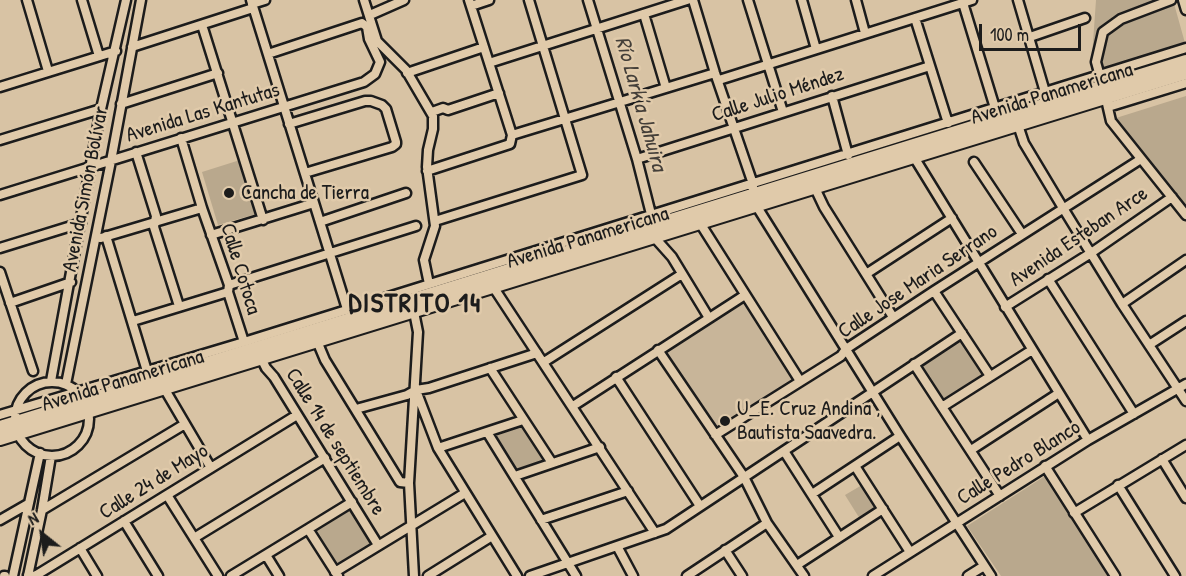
<!DOCTYPE html>
<html>
<head>
<meta charset="utf-8">
<style>
  body { margin:0 }
  #map { position:relative; width:1186px; height:576px; overflow:hidden; background:#d8c3a4; font-family:"Patrick Hand",sans-serif }
  canvas { display:block }
  .north { position:absolute; left:12px; top:504px; width:60px; height:60px; -webkit-text-stroke:4px #e0caaa; paint-order:stroke; rotate:330deg; font-size:16px; font-weight:700; line-height:24px; text-align:center; color:#1c1c1c }
  .north::after { content:''; display:block; margin:auto; width:21px; height:27px; background:#1c1c1c; clip-path:polygon(50% 0,100% 100%,50% 72%,0 100%) }
  .scale { position:absolute; left:979px; top:24px; width:102px; height:27px; box-sizing:border-box; border:3px solid #1c1c1c; border-top:0; padding-left:8px; font-size:18px; line-height:21px; white-space:nowrap; color:#1c1c1c; -webkit-text-stroke:4px #e0caaa; paint-order:stroke }
</style>
</head>
<body>
<div id="map">
<canvas width="1186" height="576"></canvas>
<div class="north">N</div>
<div class="scale">100 m</div>
</div>
<script>
const g = document.querySelector('canvas').getContext('2d');
g.lineJoin = 'round';
function paint(path, color) {
  g.fillStyle = color;
  g.fill(path, 'evenodd');
}
function shape(rows) {
  const path = new Path2D();
  for (const r of rows) {
    if (r.length === 3) {
      path.moveTo(r[0] + r[2], r[1]);
      path.arc(r[0], r[1], r[2], 0, 2 * Math.PI);
      continue;
    }
    path.moveTo(r[0], r[1]);
    for (let i = 2; i < r.length; i += 2) path.lineTo(r[i], r[i + 1]);
  }
  return path;
}
function stroke(path, color, width, dash) {
  g.strokeStyle = color;
  g.lineWidth = width;
  g.lineCap = dash ? 'butt' : 'round';
  g.setLineDash(dash || []);
  g.stroke(path);
}
function drawText(font, color, halo, rows, align = 'center') {
  g.font = font + ' "Patrick Hand",sans-serif';
  g.lineWidth = 5;
  g.setLineDash([]);
  g.textBaseline = 'middle';
  g.strokeStyle = halo;
  g.fillStyle = color;
  for (const [text, x, y, turn = 0] of rows) {
    g.save();
    g.translate(x, y);
    g.rotate((+turn || 0) * Math.PI / 180);
    g.textAlign = isNaN(turn) ? turn : align;
    if (halo) g.strokeText(text, 0, 0);
    g.fillText(text, 0, 0);
    g.restore();
  }
}
const built = shape([
  [742,302,745,303,795,380,720,427,715,428,665,354,666,351]
]);
const green = shape([
  [1096,0,1173,0,1185,43,1091,71],
  [1186,96,1186,206,1116,118],
  [240,160,256,214,218,225,202,172],
  [960,337,985,374,943,403,917,366],
  [522,424,546,461,516,472,492,433],
  [1045,476,1108,576,1001,576,967,526],
  [862,485,877,508,860,519,845,495],
  [350,508,373,545,337,568,314,531]
]);
const stream = shape([
  [608,51,623,97],
  [647,180,654,206]
]);
const minor = shape([
  [27,0,48,71],
  [82,0,99,56],
  [251,0,347,309],
  [364,0,377,41,406,70,433,116,433,129,428,150,427,167,435,226,424,260,429,284],
  [588,0,637,159,652,218],
  [693,0,715,73,753,184,753,189],
  [748,0,783,112],
  [802,0,816,49],
  [856,0,865,33],
  [1018,0,1045,92],
  [1183,0,1186,10],
  [963,3,995,108],
  [252,4,265,0],
  [471,6,489,0],
  [644,14,666,88],
  [370,15,404,0],
  [915,18,948,123],
  [202,25,263,220],
  [1030,37,1085,18],
  [132,47,253,8],
  [489,63,687,0],
  [407,73,484,47],
  [719,80,972,0],
  [1101,80,1096,62,1103,32,1121,19,1171,0],
  [0,87,116,51],
  [1105,95,1111,121,1186,215],
  [832,96,848,155],
  [121,104,218,73],
  [1108,107,1186,83],
  [432,112,443,108,448,110,499,93],
  [289,124,365,101,371,101,382,105,386,109,396,142,396,144,392,147,305,173],
  [1018,125,1024,143,1063,208,1122,304,1186,401],
  [512,135,715,73],
  [181,138,202,208,229,285,228,292,244,342],
  [0,140,101,109],
  [136,152,156,216,154,227,179,306],
  [914,157,1088,440],
  [637,159,930,66],
  [974,162,1022,234],
  [427,171,510,144,512,135,469,0],
  [815,188,824,207,893,317],
  [0,195,364,82,375,74,380,62,369,39,367,27,362,23,268,54],
  [754,202,900,436,991,576],
  [435,221,582,175,529,0],
  [320,222,406,193],
  [700,223,800,381],
  [653,233,655,238,672,257,709,318],
  [211,235,314,203],
  [106,236,147,371],
  [101,238,202,208],
  [0,248,81,223],
  [0,272,33,371],
  [866,274,952,218],
  [1048,279,1134,414],
  [229,285,416,226],
  [494,288,655,533],
  [934,291,990,376],
  [10,303,71,282],
  [1122,304,1186,260],
  [1005,307,1091,253,1172,197],
  [414,312,418,332,409,483,414,576],
  [133,321,228,292],
  [317,341,325,360,400,482,409,483],
  [1149,345,1186,321],
  [658,350,744,477,767,523,804,576],
  [261,358,266,368,274,377,378,545],
  [544,362,682,274],
  [914,364,1000,496],
  [490,368,552,463],
  [616,377,700,506],
  [51,381,101,109,126,0],
  [52,419,37],
  [66,384,111,161,141,0],
  [164,388,211,468],
  [417,393,438,448,517,576],
  [573,406,745,295],
  [942,407,1032,350],
  [356,409,407,395,416,390,429,388,537,353],
  [0,415,244,342,1186,48],
  [487,432,576,576],
  [715,435,841,356,846,349,934,291,1141,159],
  [438,448,523,420],
  [971,450,1059,393],
  [784,451,839,537],
  [1162,459,1186,498],
  [855,466,910,552],
  [1045,466,1115,576],
  [515,476,600,447],
  [1118,485,1175,576],
  [812,494,900,436],
  [167,495,218,576],
  [42,510,185,424],
  [1074,513,1186,445],
  [0,520,28,504],
  [541,520,628,491],
  [124,521,158,576],
  [194,538,325,458],
  [617,546,633,576],
  [80,548,97,576],
  [725,550,742,576],
  [266,555,279,576],
  [797,565,883,509],
  [335,572,465,493],
  [28,575,35,576,297,415],
  [4,576,5,576],
  [13,576,40,453],
  [28,576,42,510,51,456],
  [231,576,308,529],
  [338,576,308,529,352,502],
  [428,576,492,536],
  [530,576,666,529,962,333],
  [687,576,767,523],
  [873,576,1088,440,1186,384],
  [968,576,984,566]
]);
const highway = shape([
  [0,427,1186,61],
  [0,439,1186,73]
]);
const markers = [
  [229,193,6,"#1c1c1c"],
  [725,421,6,"#1c1c1c"]
];
const streetNames = [
  ["Avenida Panamericana",1052,94,-17],
  ["Calle Julio Méndez",778,95,-18],
  ["Avenida Las Kantutas",203,113,-17],
  ["Avenida Simón Bolívar",86,189,-79],
  ["Avenida Esteban Arce",1079,237,-34],
  ["Avenida Panamericana",588,238,-17],
  ["Calle Cotoca",240,269,73],
  ["Calle Jose Maria Serrano",918,282,-34],
  ["Avenida Panamericana",123,381,-17],
  ["Calle 14 de septiembre",335,442,58],
  ["Calle Pedro Blanco",1019,463,-32],
  ["Calle 24 de Mayo",154,482,-32]
];
const poiNames = [
  ["Cancha de Tierra",241,193],
  ["U_E. Cruz Andina ,",737,409],
  ["Bautista Saavedra.",737,433]
];
const waterNames = [
  ["Río Lark’a Jahuira",640,104,74]
];
const districtNames = [
  ["DISTRITO 14",415,305]
];
paint(built, '#c8b599');
paint(green, '#b9a88d');
stroke(stream, '#60594d', 2);
stroke(minor, '#1c1c1c', 13);
stroke(highway, '#1c1c1c', 16);
stroke(minor, '#e0caaa', 8);
stroke(highway, '#e0caaa', 12);
for (const [x, y, r, color] of markers) {
  const dot = new Path2D();
  dot.arc(x, y, r, 0, 2 * Math.PI);
  g.fillStyle = color;
  g.fill(dot);
  stroke(dot, '#e0caaa', 2);
}
drawText('21px', '#1c1c1c', '#e0caaa', streetNames);
drawText('21px', '#1c1c1c', '#e0caaa', poiNames, 'left');
drawText('italic 22px', '#443f39', '#e0caaa', waterNames);
g.letterSpacing = '1.5px';
drawText('bold 27px', '#1c1c1c', '#e0caaa', districtNames);
g.letterSpacing = '0px';
</script>
</body>
</html>
